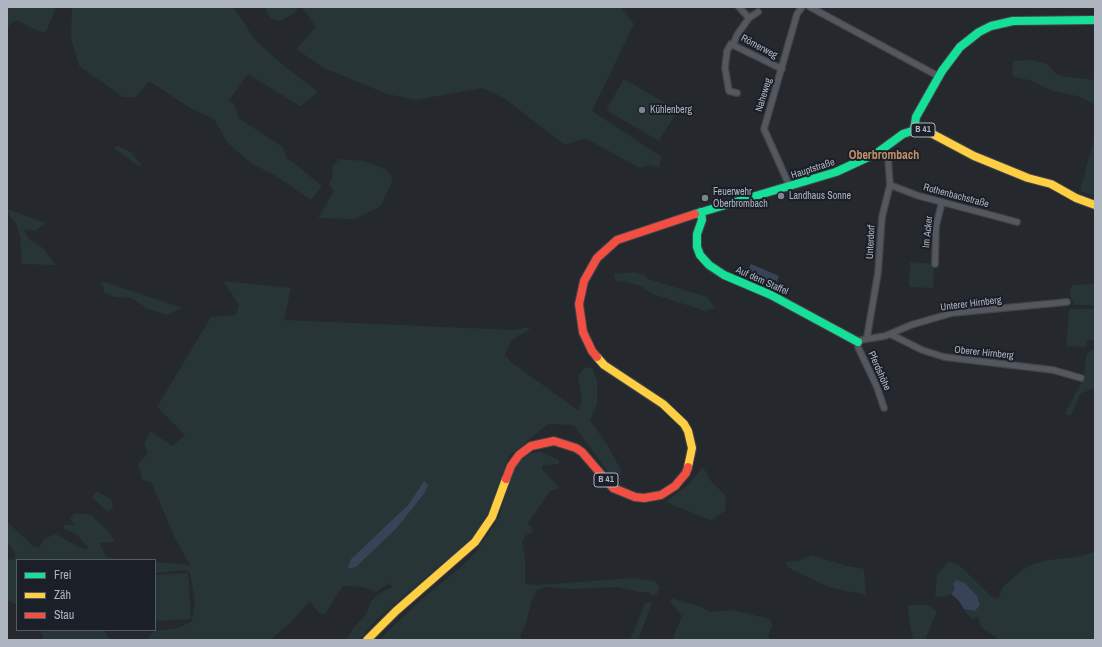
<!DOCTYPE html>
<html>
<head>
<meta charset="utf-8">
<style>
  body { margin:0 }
  #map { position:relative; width:1102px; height:647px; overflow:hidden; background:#25292e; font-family:"Archivo Narrow",sans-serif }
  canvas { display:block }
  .frame { position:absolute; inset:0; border:8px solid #aeb5c0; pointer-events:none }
  .legend { position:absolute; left:16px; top:559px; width:140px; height:72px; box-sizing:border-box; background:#1a1f28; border:1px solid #555b65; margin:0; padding:5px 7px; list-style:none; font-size:12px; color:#aeb5c0 }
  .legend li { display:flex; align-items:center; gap:8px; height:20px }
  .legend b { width:20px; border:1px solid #555b65 }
</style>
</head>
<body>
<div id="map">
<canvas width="1102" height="647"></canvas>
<div class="frame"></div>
<ul class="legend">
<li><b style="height:5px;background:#16e098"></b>Frei</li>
<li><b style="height:5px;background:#ffcf43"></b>Zäh</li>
<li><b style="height:5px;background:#f24e42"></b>Stau</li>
</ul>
</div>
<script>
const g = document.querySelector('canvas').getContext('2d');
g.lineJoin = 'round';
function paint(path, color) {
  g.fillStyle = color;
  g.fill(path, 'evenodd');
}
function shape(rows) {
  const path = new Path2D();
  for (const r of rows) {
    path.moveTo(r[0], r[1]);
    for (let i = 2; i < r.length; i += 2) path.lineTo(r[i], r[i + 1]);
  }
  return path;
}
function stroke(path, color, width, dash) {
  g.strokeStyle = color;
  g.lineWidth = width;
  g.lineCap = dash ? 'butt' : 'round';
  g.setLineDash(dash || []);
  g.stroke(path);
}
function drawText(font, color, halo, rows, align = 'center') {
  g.font = font + ' "Archivo Narrow",sans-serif';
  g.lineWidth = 4;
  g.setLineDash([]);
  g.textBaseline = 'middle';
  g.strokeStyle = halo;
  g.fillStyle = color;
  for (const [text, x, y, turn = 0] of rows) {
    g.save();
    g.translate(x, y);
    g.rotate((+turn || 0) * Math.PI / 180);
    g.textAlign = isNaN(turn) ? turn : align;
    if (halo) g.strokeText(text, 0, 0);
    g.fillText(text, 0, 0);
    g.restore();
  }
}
const green = shape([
  [7,7,56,7,46,32,37,31,17,20,10,24,7,30],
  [72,7,233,7,256,41,288,69,318,92,300,106,248,74,228,102,234,103,238,118,283,147,287,158,322,186,311,200,273,174,252,164,227,142,214,119,190,108,149,81,136,97,123,97,79,66,71,38],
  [265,7,299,7,293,14,280,21,270,18],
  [302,7,621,7,634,24,592,111,662,157,659,167,648,165,640,168,585,138,565,145,504,98,482,88,416,100,387,94,324,68,296,49,316,27],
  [1032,60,1047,64,1055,73,1061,76,1095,80,1095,104,1077,96,1053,91,1029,80,1014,77,1012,73,1013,61],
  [624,79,678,110,659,141,606,110],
  [1095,135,1095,196,1080,191],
  [118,146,131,152,141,165,140,167,114,148],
  [339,159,364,161,387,170,393,179,381,206,355,219,318,218,334,191,329,185,333,174,332,167],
  [7,209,46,223,35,231,23,229,29,239,43,248,56,265,22,264,20,237,16,223,10,217],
  [910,262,934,264,933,288,909,287],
  [634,272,643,274,648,279,707,297,715,308,705,311,653,294,641,286,623,281,616,282,614,274],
  [101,281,182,308,166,315,146,308,132,298,115,297,105,293],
  [223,281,291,288,284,320,514,330,528,327,530,329,512,340,505,355,511,362,579,411,582,400,578,376,584,368,592,367,597,381,597,404,590,420,608,446,622,472,613,479,574,425,548,424,509,456,487,515,473,537,375,621,359,640,346,640,352,630,367,613,370,603,378,594,392,587,390,583,376,592,364,587,343,586,325,614,319,613,310,601,289,624,270,640,148,640,154,631,179,628,192,621,195,601,190,573,185,570,155,573,155,562,190,565,175,538,151,482,142,480,138,464,148,453,144,445,150,431,172,446,185,435,157,407,211,317,236,315,239,305],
  [424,482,424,494,396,529,356,567,347,569,351,559,395,519,408,505],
  [1095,284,1095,305,1074,305,1070,295,1070,288,1073,285],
  [1069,309,1095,309,1095,340,1087,340,1087,347,1066,346],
  [1091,350,1095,350,1095,390,1093,388,1080,394,1071,415,1068,415,1065,414,1081,383,1085,371,1086,356],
  [540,452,559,460,559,464,543,465,542,469,560,488,550,491,528,523,534,531,525,536,522,542,525,558,525,584,538,585,633,578,654,581,660,587,657,594,653,596,649,592,639,592,618,587,572,589,547,587,537,590,532,600,526,623,520,636,523,640,379,640,424,597,462,566,476,552,498,519,515,466,529,454],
  [703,467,711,481,726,496,725,511,711,520,665,502,687,486],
  [97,491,112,500,113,507,108,512,92,497],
  [75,513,91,515,109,532,115,542,99,543,106,557,128,560,17,560,17,605,7,600,7,561,15,558,15,553,7,542,7,522,33,546,39,548,44,539,56,534,78,547,87,550,88,547,77,535,63,528,64,525,75,525,70,518],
  [1095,552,1095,640,1000,640,981,627,978,617,971,619,964,609,975,611,955,589,951,594,943,597,935,596,937,575,949,561,959,565,992,597,998,599,1003,587,1022,570,1033,564,1048,560,1076,557],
  [811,555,847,566,864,569,866,595,828,587,787,567,786,562,798,561],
  [188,573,191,619,155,621,155,575],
  [671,598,701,607,710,612,732,610,770,619,772,625,768,637,773,640,672,640,682,616,671,603],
  [645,603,652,603,638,640,628,640,631,638],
  [907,605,928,605,937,611,925,640,913,640],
  [41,630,104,630,109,640,43,640]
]);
const water = shape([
  [751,264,779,276,775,287,749,277,747,272],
  [424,481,428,485,424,494,396,529,356,567,347,569,351,559,408,505],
  [956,580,965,583,977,596,980,605,975,611,964,609,959,601,951,594,955,589,953,584]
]);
const street = shape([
  [739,7,749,18,737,35,733,45,782,69],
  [810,7,938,76],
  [749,18,758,12],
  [733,45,731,44,727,51,725,68,729,91,737,93],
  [890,185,919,196,1017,222],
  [790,187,764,129,797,14,802,7],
  [935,264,936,226,942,202],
  [890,334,922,350,944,357,1053,370,1081,378],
  [867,337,878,273,882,217,890,185,888,158,884,149],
  [884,408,877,387,858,347,858,342,861,340,885,336,911,325,952,313,1067,302]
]);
const fast = shape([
  [914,130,916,117,942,71,960,47,979,32,991,26,1013,21,1095,20],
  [701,212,702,220,697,234,697,247,700,255,709,265,724,275,771,295,858,342],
  [695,214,836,172,877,153,903,134,915,130]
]);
const slow = shape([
  [915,130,927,131,974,156,1028,178,1051,184,1076,198,1095,205],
  [597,357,604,365,663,404,684,424,688,431,692,448,688,467],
  [367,640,396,611,475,542,492,517,506,479]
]);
const jam = shape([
  [597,357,592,351,583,332,579,304,584,281,597,258,617,240,695,214],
  [506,479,511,466,519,455,531,446,554,441,576,448,582,452,613,488,635,497,644,498,661,495,675,486,686,473,688,467]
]);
const markers = [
  [642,110,4,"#7e848d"],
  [781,196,4,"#7e848d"],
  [705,198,4,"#7e848d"]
];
const shields = [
  [923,130,24],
  [606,480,24]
];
const shieldNames = [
  ["B 41",923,130],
  ["B 41",606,480]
];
const streetNames = [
  ["Römerweg",759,47,28],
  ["Naheweg",764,95,-73],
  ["Hauptstraße",813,169,-18],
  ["Rothenbachstraße",956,196,15],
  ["Im Acker",928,232,-84],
  ["Unterdorf",871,242,-87],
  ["Auf dem Staffel",762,281,24],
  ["Unterer Hirnberg",971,304,-7],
  ["Oberer Hirnberg",984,353,6],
  ["Pferdshöhe",879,371,66]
];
const poiNames = [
  ["Kühlenberg",650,110],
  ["Feuerwehr",713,192],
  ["Oberbrombach",713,204],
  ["Landhaus Sonne",789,196]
];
const quarterNames = [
  ["Oberbrombach",884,156]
];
paint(green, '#273536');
paint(water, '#374356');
stroke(street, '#414448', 8);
stroke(fast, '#414448', 10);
stroke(slow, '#414448', 10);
stroke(jam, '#414448', 10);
stroke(street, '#54575d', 5.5);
stroke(fast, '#16e098', 8);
stroke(slow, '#ffcf43', 8);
stroke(jam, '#f24e42', 8);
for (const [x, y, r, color] of markers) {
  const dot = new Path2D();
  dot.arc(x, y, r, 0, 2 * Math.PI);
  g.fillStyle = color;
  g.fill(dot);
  stroke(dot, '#1a1f28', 1.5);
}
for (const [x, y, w] of shields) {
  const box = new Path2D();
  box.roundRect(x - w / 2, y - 7, w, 14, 3);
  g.fillStyle = '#1a1f28';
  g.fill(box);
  stroke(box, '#aeb5c0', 1);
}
drawText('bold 9px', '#aeb5c0', null, shieldNames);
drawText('10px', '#aeb5c0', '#1a1f28', streetNames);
drawText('10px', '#aeb5c0', '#1a1f28', poiNames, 'left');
drawText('bold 12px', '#c39166', '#1a1f28', quarterNames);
</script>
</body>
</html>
